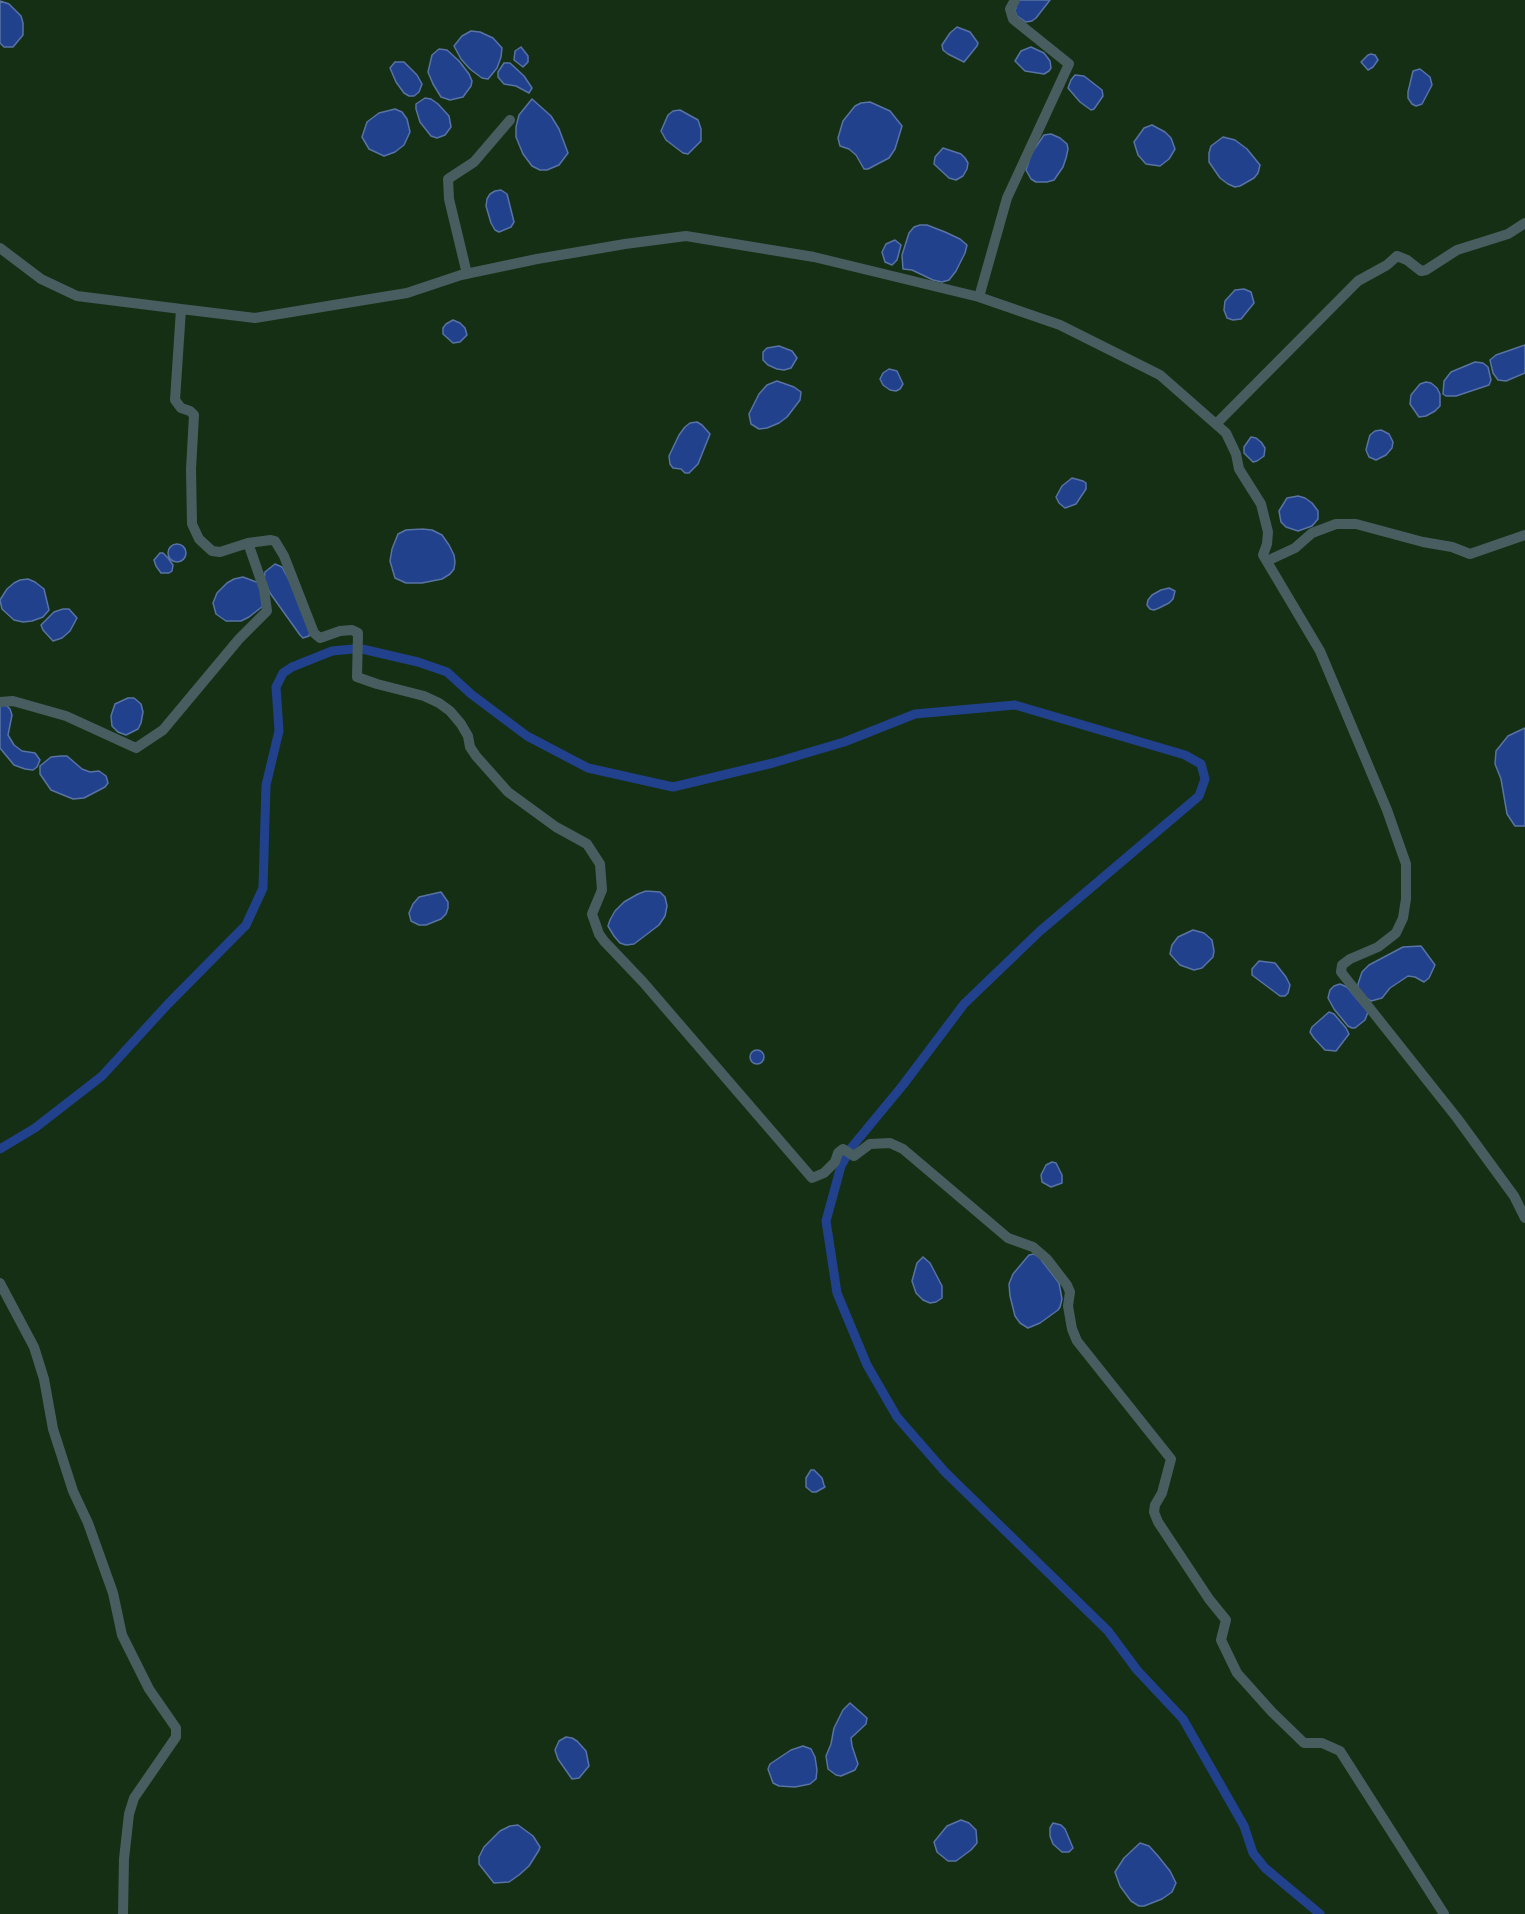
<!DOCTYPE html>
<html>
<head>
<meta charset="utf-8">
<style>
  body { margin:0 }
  canvas { display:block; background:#152f15 }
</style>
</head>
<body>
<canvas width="1525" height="1914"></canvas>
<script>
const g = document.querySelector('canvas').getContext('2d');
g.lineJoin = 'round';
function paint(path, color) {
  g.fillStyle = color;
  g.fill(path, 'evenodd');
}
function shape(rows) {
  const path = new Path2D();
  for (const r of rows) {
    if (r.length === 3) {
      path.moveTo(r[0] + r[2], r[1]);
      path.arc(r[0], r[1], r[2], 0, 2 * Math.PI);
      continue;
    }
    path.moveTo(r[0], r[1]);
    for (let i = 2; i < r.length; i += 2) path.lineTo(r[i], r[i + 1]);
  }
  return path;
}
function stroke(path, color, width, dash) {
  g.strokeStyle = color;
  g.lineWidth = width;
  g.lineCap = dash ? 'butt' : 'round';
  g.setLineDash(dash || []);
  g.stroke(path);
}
const water = shape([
  [1018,0,1050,0,1036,18,1032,21,1026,22,1017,16,1015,11,1018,0],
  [0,1,9,4,21,16,23,23,23,35,13,47,4,47,0,43,0,1],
  [957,27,970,32,978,43,977,46,964,62,948,54,943,50,942,45,950,33,957,27],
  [471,31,480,32,493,38,502,48,501,57,497,68,488,79,482,78,470,69,461,59,454,46,462,36,471,31],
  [521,47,528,56,528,62,523,67,514,60,515,51,521,47],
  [1031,47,1044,53,1050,61,1051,68,1049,71,1044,74,1025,71,1015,61,1021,51,1031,47],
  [439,49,447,50,459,61,469,74,472,81,471,86,463,97,450,100,441,97,433,84,428,72,432,55,439,49],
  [1371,54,1375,55,1378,60,1373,67,1368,70,1361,62,1368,55,1371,54],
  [395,62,404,62,417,75,422,84,419,92,414,96,409,96,404,93,396,82,390,68,395,62],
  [504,63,510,63,524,76,532,88,529,93,516,86,504,84,498,77,498,72,504,63],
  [1420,69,1430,77,1432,85,1422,104,1416,106,1412,104,1408,98,1408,92,1413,71,1420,69],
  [1075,75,1084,76,1102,90,1103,96,1094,109,1091,110,1080,102,1068,88,1071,80,1075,75],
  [425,98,431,99,438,104,449,116,451,127,445,135,437,138,431,136,420,122,416,109,416,104,425,98],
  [532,99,551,116,559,129,568,153,559,165,547,170,540,170,532,166,523,154,516,137,516,127,519,115,532,99],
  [870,102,890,111,902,126,895,149,889,158,868,169,864,169,856,155,849,149,840,146,838,138,843,121,855,106,861,103,870,102],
  [395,109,402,112,407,119,410,132,404,145,395,152,384,156,369,149,362,137,367,122,379,113,395,109],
  [680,110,698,120,701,129,701,141,688,154,683,153,666,140,661,131,668,115,673,111,680,110],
  [1152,125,1165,132,1171,138,1175,149,1169,159,1160,166,1146,164,1138,155,1134,142,1144,128,1152,125],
  [1051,134,1060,138,1067,144,1068,149,1066,158,1063,167,1054,180,1047,182,1036,182,1031,179,1026,170,1031,154,1044,135,1051,134],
  [1223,137,1235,140,1247,149,1260,165,1258,173,1254,178,1240,186,1235,187,1228,184,1220,178,1209,162,1209,153,1211,146,1223,137],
  [943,148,961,154,965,158,968,163,967,169,963,176,956,180,949,178,934,164,935,157,943,148],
  [501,190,507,194,514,222,511,227,499,232,495,230,491,223,486,206,487,199,490,194,495,191,501,190],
  [920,225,927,225,945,232,960,239,967,245,965,253,956,271,949,280,942,282,933,280,912,270,903,269,902,255,909,233,914,227,920,225],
  [895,240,901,245,897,260,892,265,885,262,882,252,886,244,895,240],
  [1244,289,1251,292,1254,303,1241,319,1233,320,1227,318,1224,310,1225,301,1235,290,1244,289],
  [453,320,460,323,465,328,467,335,460,342,453,343,443,334,443,328,446,324,453,320],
  [1525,345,1525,373,1506,381,1498,380,1493,373,1490,360,1496,355,1525,345],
  [779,346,792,351,797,358,791,368,784,370,777,369,768,365,763,360,763,352,767,348,779,346],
  [1475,362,1483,363,1488,367,1491,380,1489,385,1456,396,1446,396,1443,394,1444,381,1451,372,1475,362],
  [889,369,897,371,903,384,900,389,896,391,890,390,883,385,880,379,883,373,889,369],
  [777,381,794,387,801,392,800,400,787,417,779,423,767,428,759,429,751,424,749,414,759,394,767,385,777,381],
  [1426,382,1431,383,1437,388,1440,394,1440,406,1435,411,1426,416,1419,417,1410,404,1411,395,1420,384,1426,382],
  [697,422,702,425,710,434,698,464,689,473,685,473,681,469,673,468,670,464,669,456,679,435,685,427,690,423,697,422],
  [1381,430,1389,434,1393,442,1392,448,1386,455,1376,460,1369,457,1366,450,1368,442,1370,435,1375,431,1381,430],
  [1251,437,1256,438,1261,442,1265,448,1264,456,1257,461,1253,462,1244,453,1244,447,1251,437],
  [1072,478,1083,481,1086,483,1086,489,1076,504,1065,508,1059,503,1056,497,1062,486,1072,478],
  [1298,496,1305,498,1312,503,1318,511,1318,519,1312,526,1298,531,1286,527,1281,522,1279,511,1287,498,1298,496],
  [422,529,432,530,442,535,449,545,454,555,455,562,454,569,450,574,442,579,422,583,406,583,395,578,390,561,392,549,398,534,406,530,422,529],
  [177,553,9],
  [160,553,163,553,168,558,173,565,172,571,169,573,161,573,156,566,154,560,160,553],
  [275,564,282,567,296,593,310,632,309,636,303,638,300,635,270,593,264,581,265,572,275,564],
  [243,577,259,583,263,606,249,617,241,621,226,621,216,614,213,603,217,593,227,583,234,579,243,577],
  [28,579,35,582,44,589,49,610,43,617,32,621,23,622,14,620,2,609,0,600,7,589,14,583,20,580,28,579],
  [1169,588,1175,591,1173,599,1169,603,1159,608,1154,610,1150,609,1147,605,1148,600,1152,595,1161,590,1169,588],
  [63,609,69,609,77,618,70,631,62,638,53,641,43,630,41,625,54,612,63,609],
  [128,698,134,698,141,704,143,712,141,723,138,729,126,735,118,732,112,726,111,716,115,704,128,698],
  [0,705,6,705,10,709,12,715,8,735,14,745,22,751,35,753,40,760,37,767,33,770,25,769,14,765,0,748,0,705],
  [1525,728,1525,826,1515,826,1507,814,1501,779,1495,764,1496,751,1508,736,1525,728],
  [61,756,67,756,82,769,90,772,99,771,106,776,108,783,105,787,84,798,73,799,51,790,40,774,40,766,51,757,61,756],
  [646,891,660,892,665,897,667,906,665,916,659,925,634,944,626,945,620,943,614,936,608,926,610,920,615,911,624,902,638,894,646,891],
  [441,892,448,902,448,908,446,914,441,919,426,925,419,925,411,921,409,913,413,904,419,897,441,892],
  [1193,930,1204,933,1212,940,1214,951,1213,957,1202,968,1194,970,1180,965,1170,954,1172,945,1178,937,1193,930],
  [1421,946,1435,965,1429,978,1424,982,1415,977,1408,976,1390,988,1382,998,1371,1001,1363,996,1358,989,1358,984,1362,972,1369,965,1403,947,1421,946],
  [1259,961,1275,963,1286,977,1290,985,1288,993,1285,996,1280,996,1252,975,1252,969,1259,961],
  [1340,984,1347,987,1368,1012,1365,1020,1355,1028,1352,1028,1348,1026,1334,1009,1328,998,1330,990,1334,986,1340,984],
  [1329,1012,1334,1014,1346,1028,1349,1034,1336,1051,1325,1050,1314,1038,1310,1032,1312,1027,1329,1012],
  [757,1057,7],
  [1052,1162,1056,1163,1062,1175,1062,1183,1051,1187,1042,1182,1041,1175,1046,1165,1052,1162],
  [1034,1254,1039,1257,1059,1283,1062,1299,1060,1307,1058,1310,1040,1323,1028,1328,1020,1323,1015,1316,1010,1296,1009,1284,1013,1274,1029,1255,1034,1254],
  [923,1257,930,1263,942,1286,942,1298,936,1302,930,1303,923,1300,916,1293,912,1281,917,1263,923,1257],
  [811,1470,814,1470,822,1478,824,1485,825,1487,816,1492,812,1492,806,1487,806,1478,811,1470],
  [850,1703,867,1718,866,1724,851,1738,852,1746,858,1764,855,1770,841,1776,836,1775,828,1769,826,1756,831,1744,834,1728,843,1710,850,1703],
  [566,1737,572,1738,577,1741,586,1751,589,1766,579,1778,572,1779,558,1759,555,1750,559,1741,566,1737],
  [803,1746,811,1749,815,1757,817,1770,816,1779,810,1784,795,1787,779,1786,773,1783,768,1769,770,1764,791,1750,803,1746],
  [961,1820,969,1823,976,1830,977,1843,971,1850,956,1861,948,1861,937,1852,934,1842,947,1826,961,1820],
  [1053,1823,1061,1825,1065,1829,1073,1848,1069,1852,1062,1852,1053,1844,1050,1836,1050,1828,1053,1823],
  [518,1825,533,1836,540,1847,539,1850,529,1866,519,1875,509,1882,494,1883,479,1864,479,1857,484,1847,500,1831,510,1826,518,1825],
  [1140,1843,1149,1846,1158,1856,1170,1871,1176,1883,1172,1892,1162,1899,1144,1906,1139,1906,1131,1901,1120,1886,1115,1872,1124,1858,1140,1843]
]);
const canal = shape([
  [362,649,418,662,447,672,471,694,527,736,588,768,673,787,773,763,844,742,915,714,1015,705,1185,755,1201,764,1205,779,1199,796,1040,931,964,1004,903,1085,851,1148,841,1166,826,1221,837,1293,867,1365,897,1417,945,1472,1108,1631,1137,1670,1183,1719,1244,1826,1253,1853,1265,1868,1320,1914],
  [0,1149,35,1128,102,1076,168,1004,246,925,263,888,266,785,279,731,276,687,283,673,292,667,332,651,353,649]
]);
const minor = shape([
  [1015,0,1010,9,1013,19,1069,64,1007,198,979,297,1060,325,1160,375,1226,433,1236,454,1239,469,1261,504,1268,532,1267,544,1263,555,1320,651,1387,810,1406,864,1406,899,1403,918,1396,933,1378,947,1350,959,1342,965,1341,972,1457,1118,1514,1196,1525,1218],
  [0,248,41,279,77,296,181,309,175,400,181,408,190,411,194,415,191,469,192,524,199,539,212,551,220,552,248,543,271,540,275,541,284,556,314,633,320,638,340,631,352,630,358,633,357,677,377,684,424,696,439,703,450,711,461,724,468,736,470,747,476,756,508,792,556,827,587,844,600,864,602,890,592,914,599,934,604,941,643,982,812,1178,824,1173,835,1162,838,1153,843,1149,854,1156,870,1144,890,1143,903,1149,1008,1238,1033,1247,1047,1259,1067,1285,1070,1292,1068,1306,1072,1329,1077,1341,1171,1459,1162,1493,1155,1505,1154,1512,1158,1522,1209,1599,1226,1620,1221,1640,1237,1673,1272,1712,1304,1743,1322,1743,1340,1751,1444,1914],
  [467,274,449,199,448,179,474,162,510,120],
  [181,309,255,318,407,293,461,275,537,259,625,244,686,236,814,257,979,297],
  [1216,424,1358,281,1387,265,1397,256,1407,260,1421,271,1426,270,1457,250,1508,234,1525,223],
  [1267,561,1295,548,1312,533,1336,524,1356,524,1423,542,1452,547,1470,554,1525,535],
  [0,702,13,701,66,716,136,748,163,730,239,639,267,611,264,589,248,543],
  [0,1283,34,1347,44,1379,53,1429,73,1491,88,1523,113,1593,122,1635,149,1689,176,1728,176,1737,134,1798,129,1814,124,1859,123,1914]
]);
paint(water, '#21418d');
stroke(water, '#5873a4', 1.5);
stroke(canal, '#21418d', 9);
stroke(minor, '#485d5f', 10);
</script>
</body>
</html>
